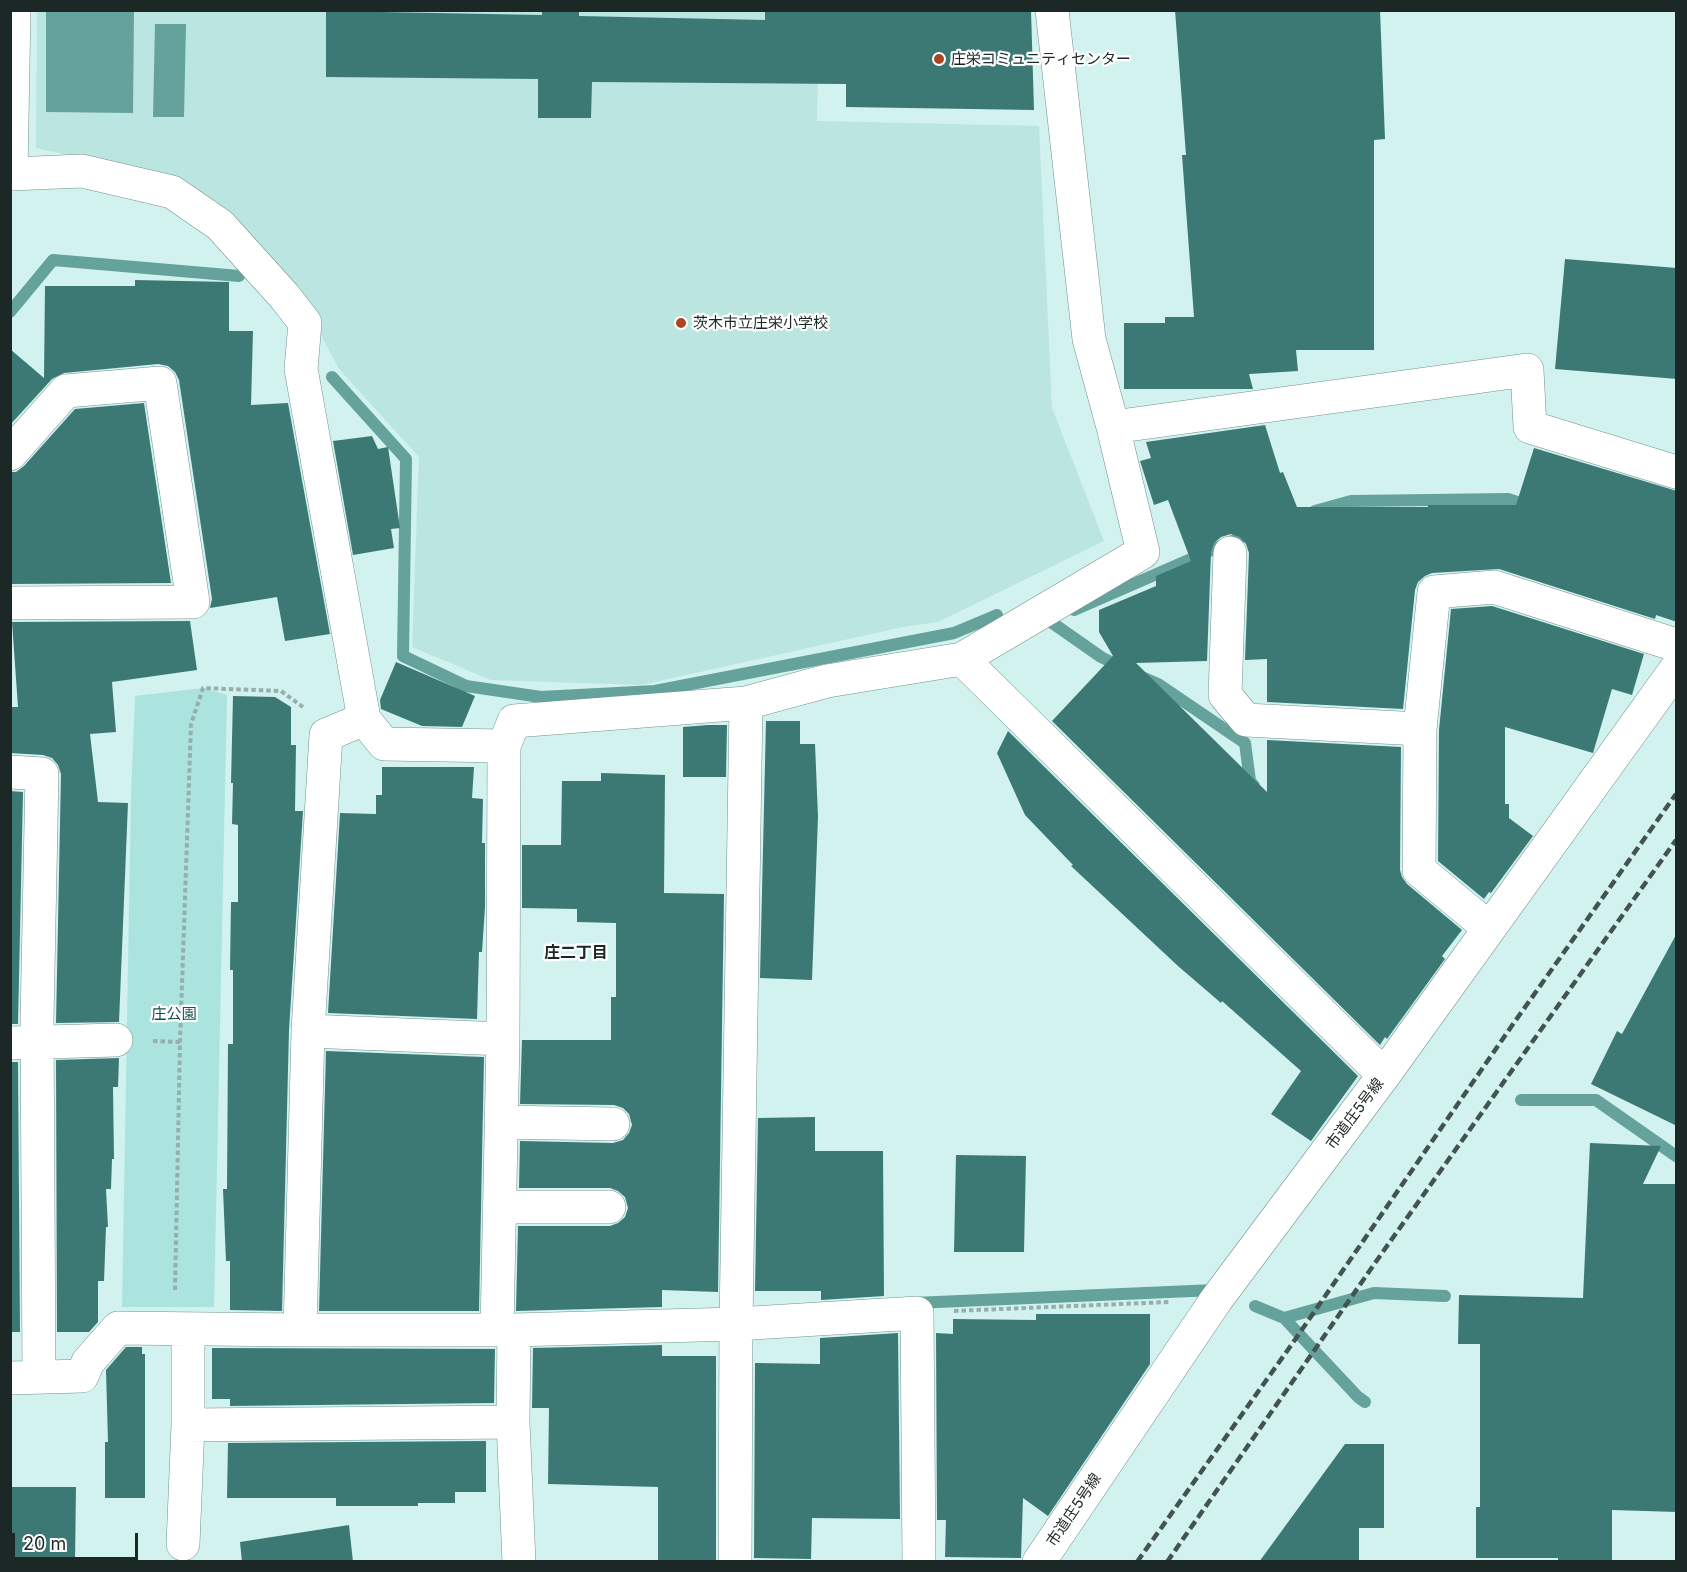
<!DOCTYPE html>
<html>
<head>
<meta charset="utf-8">
<style>
  body { margin:0 }
  #map { position:relative; width:1687px; height:1572px; overflow:hidden; background:#d1f2ee; font-family:Inter,sans-serif }
  canvas { display:block }
  .frame { position:absolute; inset:0; border:12px solid #1b2826; pointer-events:none }
  .scale { position:absolute; left:12px; top:1533px; width:126px; height:27px; box-sizing:border-box; border:3px solid #1b2826; border-top:0; padding-left:8px; font-size:18px; line-height:21px; white-space:nowrap; color:#1b2826; -webkit-text-stroke:4px #fff; paint-order:stroke }
</style>
</head>
<body>
<div id="map">
<canvas width="1687" height="1572"></canvas>
<div class="frame"></div>
<div class="scale">20 m</div>
</div>
<script>
const g = document.querySelector('canvas').getContext('2d');
g.lineJoin = 'round';
function paint(path, color) {
  g.fillStyle = color;
  g.fill(path, 'evenodd');
}
function shape(rows) {
  const path = new Path2D();
  for (const r of rows) {
    path.moveTo(r[0], r[1]);
    for (let i = 2; i < r.length; i += 2) path.lineTo(r[i], r[i + 1]);
  }
  return path;
}
function stroke(path, color, width, dash) {
  g.strokeStyle = color;
  g.lineWidth = width;
  g.lineCap = dash ? 'butt' : 'round';
  g.setLineDash(dash || []);
  g.stroke(path);
}
function drawText(font, color, halo, rows, align = 'center') {
  g.font = font + ' Inter,"Noto Sans JP",sans-serif';
  g.lineWidth = 4.5;
  g.setLineDash([]);
  g.textBaseline = 'middle';
  g.strokeStyle = halo;
  g.fillStyle = color;
  for (const [text, x, y, turn = 0] of rows) {
    g.save();
    g.translate(x, y);
    g.rotate((+turn || 0) * Math.PI / 180);
    g.textAlign = isNaN(turn) ? turn : align;
    if (halo) g.strokeText(text, 0, 0);
    g.fillText(text, 0, 0);
    g.restore();
  }
}
const built = shape([
  [37,11,819,11,817,121,1039,126,1052,408,1104,541,938,622,903,627,641,685,491,680,412,647,419,457,339,369,290,277,186,181,36,148]
]);
const green = shape([
  [203,688,227,695,214,1307,122,1307,131,794,135,696]
]);
const water = shape([
  [46,11,134,11,133,113,46,112],
  [155,24,186,24,184,117,153,117]
]);
const stream = shape([
  [10,312,53,260,239,276],
  [332,377,406,459,403,656,466,686,541,697,655,691,954,633,997,615],
  [1315,511,1351,501,1508,499,1532,507],
  [1074,610,1253,532],
  [1044,622,1051,622,1101,657,1123,668],
  [1144,678,1158,684,1245,743,1250,781,1254,786],
  [1521,1100,1596,1100,1676,1156],
  [914,1303,1215,1290],
  [1255,1306,1284,1318,1374,1293,1445,1296],
  [1284,1318,1358,1397,1365,1402]
]);
const building = shape([
  [542,10,579,10,579,16,765,20,765,10,1031,10,1034,110,846,107,846,84,592,82,591,118,538,118,538,79,326,77,326,11,542,15],
  [1175,10,1380,10,1385,139,1374,140,1374,350,1296,350,1298,371,1249,374,1253,389,1124,389,1124,323,1165,323,1165,317,1194,317,1182,155,1186,155],
  [1565,259,1677,268,1677,379,1555,369],
  [135,280,229,282,229,331,253,331,251,405,288,403,330,634,285,641,277,597,210,608,212,599,179,380,175,372,168,366,158,364,64,373,52,379,10,425,10,349,44,378,45,286,135,286],
  [144,403,171,583,10,584,10,472,16,472,24,466,75,409],
  [1265,425,1280,473,1283,472,1297,507,1428,507,1428,505,1516,505,1534,448,1677,491,1677,622,1656,615,1655,619,1499,569,1432,573,1425,576,1418,582,1415,590,1403,709,1267,702,1267,659,1245,660,1249,553,1246,544,1240,537,1231,534,1221,537,1214,543,1211,552,1207,661,1136,663,1267,792,1267,740,1401,747,1400,870,1402,877,1407,884,1462,930,1442,956,1445,959,1387,1039,1385,1037,1380,1045,1052,721,1113,656,1099,632,1099,610,1156,586,1156,576,1191,561,1168,500,1154,505,1140,461,1151,458,1146,442],
  [372,436,378,449,388,447,400,528,391,529,394,548,353,555,333,441],
  [1492,606,1644,654,1632,695,1612,689,1593,753,1505,727,1505,804,1509,804,1509,818,1533,836,1491,893,1489,892,1484,899,1438,861,1439,730,1451,609],
  [190,621,197,670,112,682,116,732,90,734,98,802,128,803,119,1022,56,1023,61,774,58,765,52,758,43,755,10,753,10,707,18,707,12,622],
  [396,662,475,696,462,727,422,726,381,709,380,700],
  [233,696,275,697,291,707,291,745,296,745,295,811,303,811,289,1030,282,1311,230,1310,230,1261,226,1261,223,1189,227,1189,228,1044,233,1044,233,970,230,970,231,902,238,902,238,825,232,824,233,783,231,783],
  [766,721,800,721,800,744,815,744,818,817,812,980,760,978],
  [708,725,727,725,726,777,683,777,683,727],
  [1008,731,1358,1076,1311,1141,1271,1114,1301,1071,1222,1001,1221,1003,1178,966,1071,866,1073,865,1025,815,997,753],
  [382,767,474,767,472,798,483,799,482,843,485,843,485,907,482,952,479,952,477,1019,328,1013,340,813,376,814,376,795,382,795],
  [601,773,665,775,664,893,724,894,718,1292,662,1290,662,1307,516,1311,518,1226,610,1226,618,1223,625,1217,628,1208,625,1197,618,1191,610,1188,519,1188,520,1141,613,1143,623,1140,629,1133,632,1125,629,1114,623,1108,614,1105,520,1104,522,1040,611,1040,611,997,616,997,616,923,577,922,577,909,522,908,522,845,561,845,562,781,601,781],
  [10,791,23,792,18,1024,10,1024],
  [1677,933,1677,1126,1591,1084,1617,1031,1622,1034],
  [326,1051,484,1057,479,1311,319,1311],
  [119,1058,118,1087,113,1087,114,1159,112,1159,111,1189,106,1189,108,1227,106,1227,104,1281,98,1281,98,1322,89,1332,57,1332,56,1060],
  [10,1062,18,1062,20,1332,10,1332],
  [815,1117,815,1151,883,1151,884,1296,821,1300,821,1291,755,1291,758,1118],
  [1590,1143,1661,1146,1643,1184,1677,1184,1677,1512,1612,1510,1612,1562,1558,1562,1558,1558,1476,1558,1476,1507,1480,1507,1480,1344,1458,1344,1459,1295,1583,1298],
  [956,1155,1026,1156,1024,1252,954,1252],
  [1036,1314,1150,1314,1150,1364,1048,1516,1023,1498,1021,1558,945,1557,946,1520,937,1520,936,1333,953,1334,953,1319,1036,1320],
  [898,1333,900,1519,812,1518,811,1559,754,1558,755,1363,820,1364,820,1338],
  [662,1345,662,1356,716,1356,716,1562,658,1562,658,1487,548,1484,549,1408,532,1408,533,1348],
  [126,1347,142,1347,142,1354,145,1354,145,1498,105,1498,105,1442,108,1442,106,1370],
  [212,1348,495,1349,494,1403,230,1406,230,1399,212,1399],
  [486,1441,486,1492,455,1492,455,1503,418,1503,418,1506,336,1506,336,1498,227,1498,228,1443],
  [1345,1444,1384,1444,1384,1528,1359,1528,1359,1562,1259,1562],
  [10,1487,76,1487,75,1562,10,1562],
  [349,1525,353,1562,242,1562,240,1542]
]);
const path = shape([
  [153,1041,180,1042],
  [175,1290,180,1042,191,724,203,688,281,691,303,707],
  [954,1311,1169,1302]
]);
const street = shape([
  [14,10,11,174,82,171,172,192,220,225,285,297,305,323,301,369,364,719,384,744,504,746],
  [1113,427,1527,370,1530,427,1676,472],
  [10,454,66,391,160,383,193,602,10,603],
  [1230,553,1225,695,1246,720,1420,729,1419,870,1489,928],
  [962,659,1384,1075],
  [1420,729,1434,592,1494,587,1676,645],
  [10,772,42,774,37,1020,39,1377],
  [308,1031,503,1039],
  [10,1043,116,1040],
  [501,1122,613,1124],
  [499,1207,609,1207],
  [188,1329,188,1425,513,1422],
  [300,1330,308,1031,326,735,364,719],
  [497,1330,503,1039,504,746,514,721,746,703,827,681,962,659,1143,552,1113,427,1089,339,1052,10],
  [514,1330,513,1422,519,1562],
  [10,1378,82,1376,88,1362,118,1328,300,1330,514,1330,736,1324,917,1313,919,1562],
  [183,1544,188,1425],
  [735,1562,736,1324,746,703],
  [1039,1562,1216,1300,1384,1075,1676,669]
]);
const rail = shape([
  [1137,1562,1292,1344,1511,1027,1676,794],
  [1167,1562,1382,1253,1676,840]
]);
const markers = [
  [939,59,6,"#ad4523"],
  [681,323,6,"#ad4523"]
];
const poiNames = [
  ["庄栄コミュニティセンター",951,59],
  ["茨木市立庄栄小学校",693,323]
];
const parkNames = [
  ["庄公園",174,1014]
];
const streetNames = [
  ["市道庄5号線",1355,1114,-53],
  ["市道庄5号線",1074,1510,-56]
];
const neighbourhoodNames = [
  ["庄二丁目",576,953]
];
paint(built, '#bbe5e0');
paint(green, '#abe4de');
paint(water, '#65a29c');
stroke(stream, '#65a29c', 12);
paint(building, '#3c7974');
stroke(street, '#73928f', 34);
stroke(path, '#95afac', 4, [4.5, 3]);
stroke(street, '#fff', 33);
stroke(rail, '#425351', 4.5, [9, 4.5]);
for (const [x, y, r, color] of markers) {
  const dot = new Path2D();
  dot.arc(x, y, r, 0, 2 * Math.PI);
  g.fillStyle = color;
  g.fill(dot);
  stroke(dot, '#fff', 2);
}
drawText('15px', '#1b2826', '#fff', poiNames, 'left');
drawText('15px', '#184e4a', '#fff', parkNames);
drawText('15px', '#1b2826', '#fff', streetNames);
drawText('bold 16px', '#1b2826', '#fff', neighbourhoodNames);
</script>
</body>
</html>
